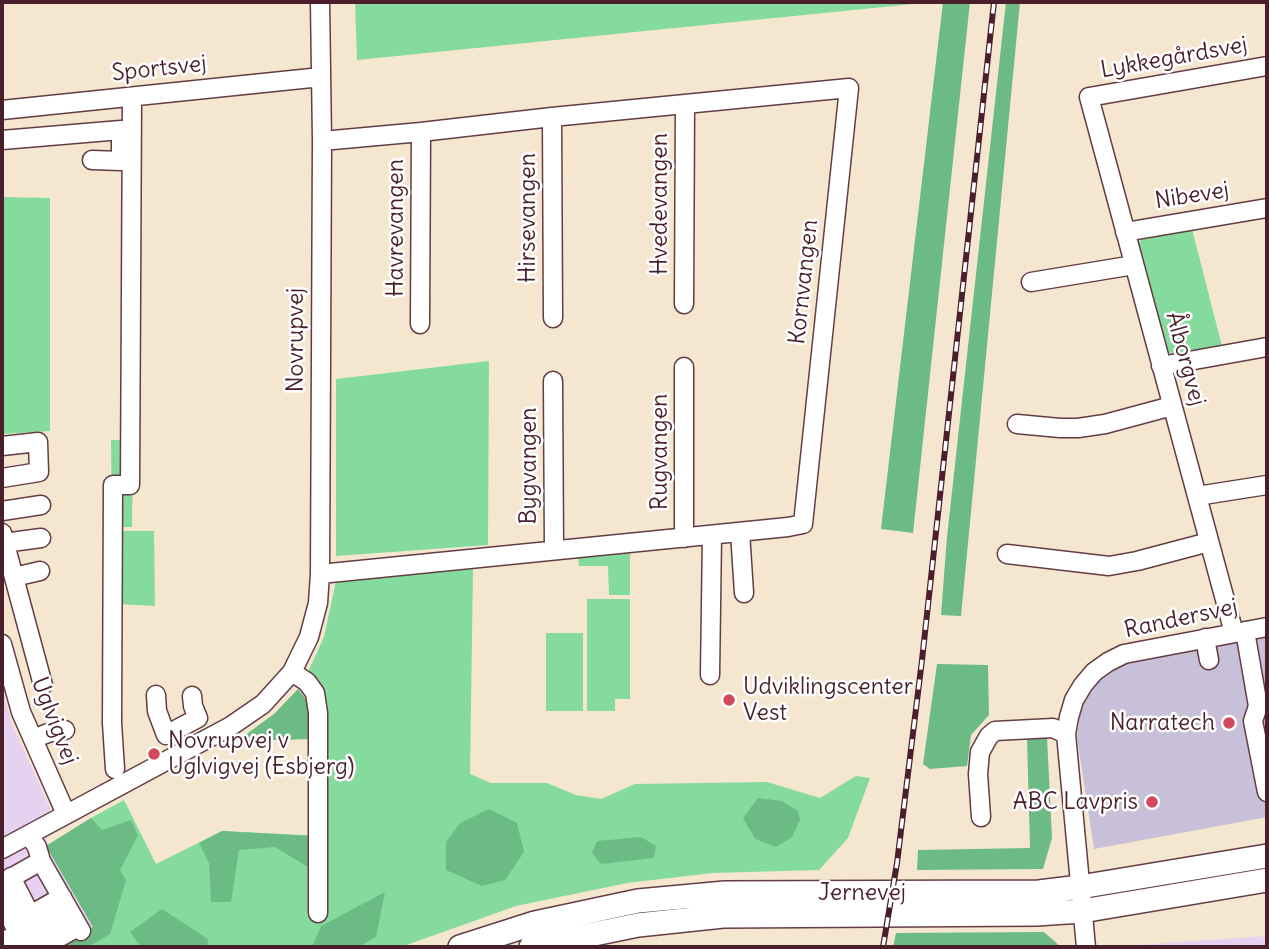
<!DOCTYPE html>
<html>
<head>
<meta charset="utf-8">
<style>
  body { margin:0 }
  #map { position:relative; width:1269px; height:949px; overflow:hidden; background:#f4e6cf; font-family:Delius,sans-serif }
  canvas { display:block }
  .frame { position:absolute; inset:0; border:4px solid #4a1f2b; pointer-events:none }
</style>
</head>
<body>
<div id="map">
<canvas width="1269" height="949"></canvas>
<div class="frame"></div>
</div>
<script>
const g = document.querySelector('canvas').getContext('2d');
g.lineJoin = 'round';
function paint(path, color) {
  g.fillStyle = color;
  g.fill(path, 'evenodd');
}
function shape(rows) {
  const path = new Path2D();
  for (const r of rows) {
    path.moveTo(r[0], r[1]);
    for (let i = 2; i < r.length; i += 2) path.lineTo(r[i], r[i + 1]);
  }
  return path;
}
function stroke(path, color, width, dash) {
  g.strokeStyle = color;
  g.lineWidth = width;
  g.lineCap = dash ? 'butt' : 'round';
  g.setLineDash(dash || []);
  g.stroke(path);
}
function drawText(font, color, halo, rows, align = 'center') {
  g.font = font + ' Delius,sans-serif';
  g.lineWidth = 5;
  g.setLineDash([]);
  g.textBaseline = 'middle';
  g.strokeStyle = halo;
  g.fillStyle = color;
  for (const [text, x, y, turn = 0] of rows) {
    g.save();
    g.translate(x, y);
    g.rotate((+turn || 0) * Math.PI / 180);
    g.textAlign = isNaN(turn) ? turn : align;
    if (halo) g.strokeText(text, 0, 0);
    g.fillText(text, 0, 0);
    g.restore();
  }
}
const built = shape([
  [2,688,12,724,50,808,46,847,94,928,57,947,2,947],
  [1267,936,1267,947,1106,947,1108,947]
]);
const industrial = shape([
  [1267,637,1267,817,1094,849,1077,737,1081,706,1092,687,1106,674,1126,660]
]);
const green = shape([
  [355,2,933,2,357,60],
  [2,197,50,198,50,431,2,434],
  [1192,229,1222,346,1174,355,1167,351,1138,245,1142,238],
  [489,361,488,545,336,556,336,379],
  [111,440,133,440,132,527,112,527],
  [119,531,154,531,155,606,118,604],
  [630,552,630,595,609,595,608,566,579,566,578,557],
  [473,569,470,774,491,783,547,783,576,795,601,799,635,784,767,782,820,798,856,776,870,778,848,838,819,870,713,873,627,883,516,906,401,947,57,947,93,927,46,846,91,818,124,800,156,864,222,831,324,836,323,692,308,672,324,637,336,581],
  [587,599,630,599,630,699,615,699,615,711,587,711],
  [546,633,583,633,583,711,546,711]
]);
const forest = shape([
  [943,2,970,2,913,533,881,529],
  [1006,2,1020,2,961,616,941,615,947,537],
  [937,664,988,665,989,715,971,735,967,766,930,769,923,764],
  [298,689,310,705,312,739,237,741,274,714],
  [1047,737,1052,838,1043,869,917,870,918,850,1030,848,1027,739],
  [758,798,782,801,798,811,800,820,792,837,776,847,755,839,743,818],
  [489,809,517,823,524,852,505,880,482,886,446,870,446,842,460,823],
  [91,818,102,830,131,820,138,835,120,870,126,880,110,934,88,947,57,947,93,927,46,846],
  [222,831,311,836,311,869,275,847,239,850,231,902,211,902,209,863,199,843],
  [641,837,656,846,654,858,601,864,592,853,597,841],
  [385,892,376,937,358,947,312,947,321,926],
  [162,909,208,939,207,947,141,947,130,932],
  [1044,932,1061,947,893,947,896,933]
]);
const minor = shape([
  [2,110,321,77],
  [552,117,553,318],
  [2,140,121,130],
  [92,160,121,161,121,140],
  [1125,232,1267,208],
  [1031,282,1134,265],
  [684,304,685,104],
  [420,324,421,132],
  [1161,366,1267,347],
  [553,381,554,550],
  [1017,424,1060,428,1078,428,1105,424,1172,406],
  [2,446,38,442,39,472,2,478],
  [1197,496,1267,485],
  [2,511,41,505],
  [740,532,744,593],
  [2,533,43,685],
  [684,538,684,367],
  [4,543,41,538],
  [1007,554,1109,566,1137,561,1209,542],
  [320,574,788,527,803,524,849,88,552,117,421,132,322,141],
  [14,577,40,571],
  [1245,631,1258,706,1253,721,1267,792],
  [1234,633,1089,97,1267,66],
  [1205,638,1209,660],
  [2,644,21,712,66,814],
  [292,672,307,682,315,693,318,713,318,913],
  [710,675,712,535],
  [156,695,157,711,166,735,198,718,193,706,192,696],
  [33,739,48,733,65,730],
  [115,769,112,723,113,485,130,485,132,97],
  [981,817,978,774,980,752,989,736,995,731,1053,728,1066,734],
  [2,849,231,726,263,704,292,672,309,637,318,603,320,574,322,141,320,2],
  [41,861,81,931],
  [11,877,46,945],
  [2,883,41,861,37,847,29,835],
  [2,887,28,938,26,944,21,947],
  [30,915,62,897],
  [39,931,70,912],
  [2,942,14,936,16,932,16,929,10,917],
  [42,947,78,927],
  [1086,947,1066,734,1069,717,1074,700,1083,685,1094,672,1108,662,1124,654,1267,627]
]);
const major = shape([
  [460,947,535,923,638,901,725,893,1039,892,1080,887,1267,856],
  [531,947,638,925,723,916,1036,914,1082,911,1267,880]
]);
const rail = shape([
  [883,947,897,863,922,660,994,2]
]);
const markers = [
  [729,700,7,"#d1495b"],
  [1229,723,7,"#d1495b"],
  [154,754,7,"#d1495b"],
  [1152,802,7,"#d1495b"]
];
const streetNames = [
  ["Lykkegårdsvej",1174,58,-10],
  ["Sportsvej",159,69,-6],
  ["Nibevej",1192,196,-9],
  ["Hvedevangen",660,204,-90],
  ["Hirsevangen",528,218,-90],
  ["Havrevangen",396,228,-90],
  ["Kornvangen",804,282,-84],
  ["Novrupvej",296,340,-90],
  ["Ålborgvej",1185,359,75],
  ["Rugvangen",660,452,-90],
  ["Bygvangen",529,466,-90],
  ["Randersvej",1181,619,-12],
  ["Uglvigvej",54,721,69],
  ["Jernevej",862,893]
];
const poiNames = [
  ["Udviklingscenter",743,687],
  ["Vest",743,713],
  ["Narratech",1215,723,"right"],
  ["Novrupvej v",168,741],
  ["Uglvigvej (Esbjerg)",168,767],
  ["ABC Lavpris",1138,802,"right"]
];
paint(built, '#e6d2f0');
paint(industrial, '#c8bfd8');
paint(green, '#85db9e');
paint(forest, '#6cbb85');
stroke(minor, '#643d44', 21);
stroke(major, '#643d44', 26);
stroke(minor, '#fff', 18);
stroke(major, '#fff', 23);
stroke(rail, '#4a1f2b', 6);
stroke(rail, '#fff', 3.5, [10]);
for (const [x, y, r, color] of markers) {
  const dot = new Path2D();
  dot.arc(x, y, r, 0, 2 * Math.PI);
  g.fillStyle = color;
  g.fill(dot);
  stroke(dot, '#fff', 2.5);
}
drawText('23px', '#4a1f2b', '#fff', streetNames);
drawText('23px', '#4a1f2b', '#fff', poiNames, 'left');
</script>
</body>
</html>
